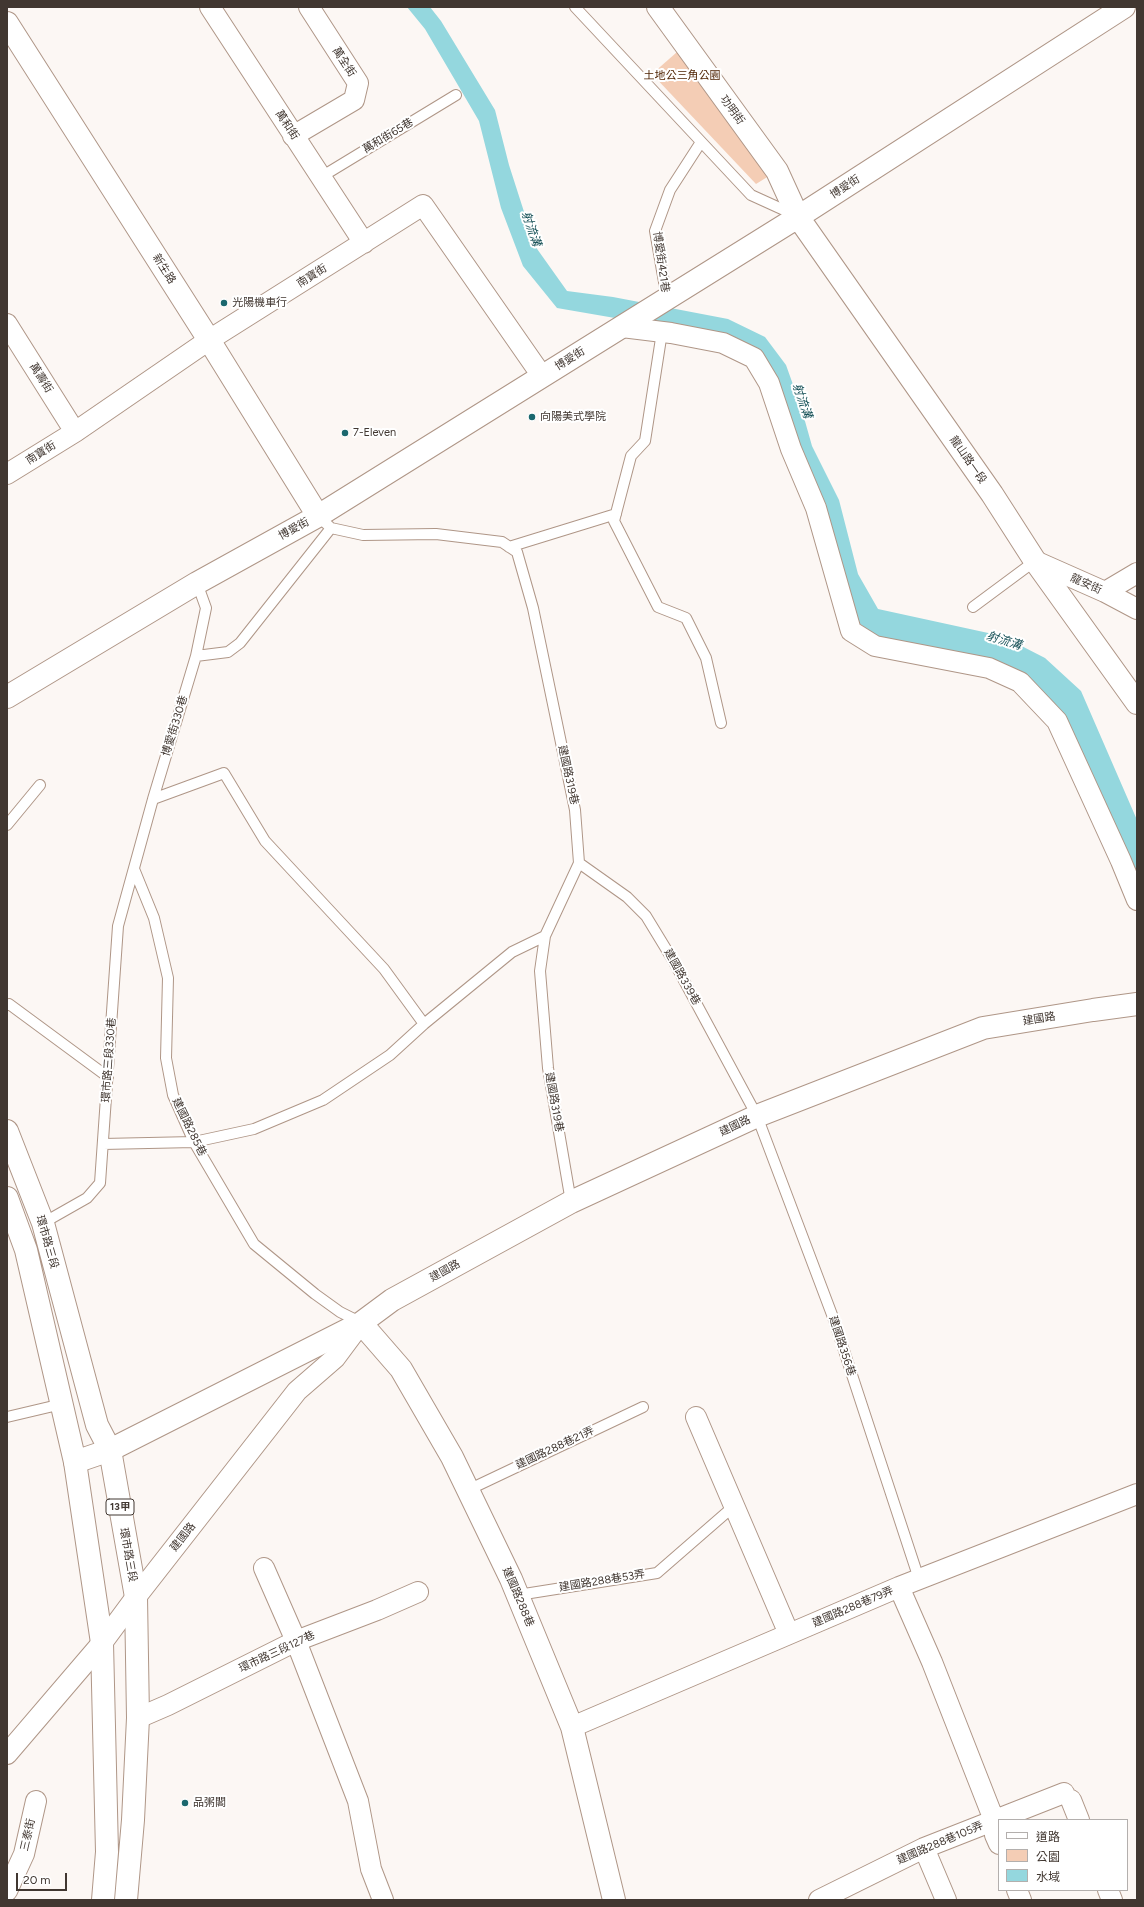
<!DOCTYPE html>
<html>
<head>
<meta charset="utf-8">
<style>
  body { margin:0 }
  #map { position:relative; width:1144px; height:1907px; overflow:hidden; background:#fcf7f4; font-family:Figtree,"Noto Sans TC",sans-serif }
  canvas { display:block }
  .frame { position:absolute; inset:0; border:8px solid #413731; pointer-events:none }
  .legend { position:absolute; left:998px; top:1819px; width:130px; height:72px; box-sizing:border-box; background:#fff; border:1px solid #b3afad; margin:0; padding:5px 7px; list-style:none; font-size:12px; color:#413731 }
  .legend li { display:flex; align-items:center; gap:8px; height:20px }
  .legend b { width:20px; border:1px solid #b3afad }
  .scale { position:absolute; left:16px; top:1873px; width:51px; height:18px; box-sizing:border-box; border:2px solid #413731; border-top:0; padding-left:5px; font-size:12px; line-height:14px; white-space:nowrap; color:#413731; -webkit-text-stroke:3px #fff; paint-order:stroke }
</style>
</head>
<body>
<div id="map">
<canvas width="1144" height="1907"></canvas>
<div class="frame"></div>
<ul class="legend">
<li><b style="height:5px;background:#fff"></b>道路</li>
<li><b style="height:11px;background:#f4cdb5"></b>公園</li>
<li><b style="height:11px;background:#94d7de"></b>水域</li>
</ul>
<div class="scale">20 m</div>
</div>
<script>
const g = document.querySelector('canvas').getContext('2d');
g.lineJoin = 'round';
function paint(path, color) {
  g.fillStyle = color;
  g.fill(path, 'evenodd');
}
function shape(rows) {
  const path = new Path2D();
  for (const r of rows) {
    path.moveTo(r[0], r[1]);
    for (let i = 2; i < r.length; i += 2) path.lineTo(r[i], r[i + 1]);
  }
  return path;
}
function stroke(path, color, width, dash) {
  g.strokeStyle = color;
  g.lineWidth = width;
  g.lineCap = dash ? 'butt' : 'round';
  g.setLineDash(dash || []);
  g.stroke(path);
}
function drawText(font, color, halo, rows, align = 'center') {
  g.font = font + ' Figtree,"Noto Sans TC",sans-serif';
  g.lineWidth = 4;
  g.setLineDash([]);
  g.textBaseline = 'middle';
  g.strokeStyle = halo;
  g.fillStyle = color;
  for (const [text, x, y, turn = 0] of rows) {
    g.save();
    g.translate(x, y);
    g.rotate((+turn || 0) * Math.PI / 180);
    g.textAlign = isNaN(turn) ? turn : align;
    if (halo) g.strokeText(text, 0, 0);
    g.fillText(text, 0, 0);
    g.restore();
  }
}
const green = shape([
  [685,45,777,171,756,184,652,74]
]);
const water = shape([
  [407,7,430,7,441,21,495,110,509,165,535,246,567,291,613,297,728,319,765,337,786,365,801,407,812,446,839,500,858,574,878,609,1002,636,1045,658,1081,691,1137,820,1137,882,1047,697,878,638,859,623,795,444,774,381,719,336,557,308,523,266,501,208,479,121,425,29]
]);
const service = shape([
  [575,7,751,195,795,215],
  [321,177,456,95],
  [667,299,655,231,670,190,701,142],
  [662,332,645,441,631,456,614,521,658,607,686,618,706,658,721,723],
  [318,516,331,528,363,535,436,534,502,542,517,552,533,608,575,810,579,863,545,936,540,971,548,1068,571,1202],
  [509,547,616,514],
  [973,607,1035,561],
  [196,656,228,652,240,643,331,528],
  [153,799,224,773,265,841,384,969,424,1024],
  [7,825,40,785],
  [579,863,627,897,646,916,674,962,757,1116,834,1320,919,1579],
  [134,869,154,918,168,978,166,1058,173,1095,194,1142,254,1244,315,1294,340,1312,360,1322],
  [7,1005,9,1004,108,1077],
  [103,1144,194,1142,254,1129,323,1100,390,1055,424,1024,512,952,545,936],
  [43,1223,87,1198,100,1183,118,926,153,799,196,656,206,608,197,583],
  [7,1417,62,1404],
  [468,1490,643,1407],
  [518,1595,657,1573,734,1506]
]);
const minor = shape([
  [210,7,364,243],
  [293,136,354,100,358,83,309,7],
  [7,324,75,432],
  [622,327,671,333,723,343,754,358,769,383,791,449,816,508,851,631,875,646,989,668,1020,682,1057,721,1121,861,1137,900],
  [7,474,75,432,209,340,423,205,542,376],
  [1035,561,1105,592,1137,609],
  [1105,592,1137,573],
  [696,1417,789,1634],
  [264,1568,296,1641,358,1801,371,1869,383,1900],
  [899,1587,932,1662,994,1820],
  [138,1718,168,1705,296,1641,377,1610,418,1592],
  [572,1727,899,1587,1137,1494],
  [7,1754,102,1643,136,1597,297,1391,335,1358,361,1323],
  [1071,1800,1079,1820],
  [995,1835,999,1844],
  [924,1848,946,1900],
  [1017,1890,1021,1900],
  [1108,1890,1112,1900],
  [7,1891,24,1854,36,1801],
  [819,1900,924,1848,1064,1793]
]);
const tertiary = shape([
  [658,7,777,171,798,217,992,494,1035,561,1137,703],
  [7,23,209,340,318,516],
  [7,697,197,583,318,516,798,217,1124,7],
  [361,1323,401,1369,452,1457,511,1579,572,1727,614,1900],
  [75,1462,110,1450,361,1323,392,1300,571,1202,757,1116,983,1028,1093,1010,1137,1004]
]);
const primary = shape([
  [7,1131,43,1223,97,1425,110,1450,136,1597,138,1718,133,1820,126,1900],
  [7,1198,26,1250,75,1462,102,1643,107,1852,103,1900]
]);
const markers = [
  [224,303,4,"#1a676e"],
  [532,417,4,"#1a676e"],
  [345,433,4,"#1a676e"],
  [185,1803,4,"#1a676e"]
];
const shields = [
  [120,1507,28]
];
const shieldNames = [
  ["13甲",120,1507]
];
const streetNames = [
  ["萬全街",344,62,57],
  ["功明街",732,110,54],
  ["萬和街",287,125,57],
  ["萬和街65巷",388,136,-31],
  ["博愛街",845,187,-33],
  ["博愛街421巷",661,262,82],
  ["新生路",164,269,58],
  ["南寶街",312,276,-32],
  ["博愛街",570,359,-32],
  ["萬壽街",41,378,58],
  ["南寶街",41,453,-32],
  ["龍山路一段",968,460,55],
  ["博愛街",294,529,-29],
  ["龍安街",1086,584,24],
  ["博愛街330巷",175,726,-73],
  ["建國路319巷",568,775,78],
  ["建國路339巷",682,977,61],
  ["建國路",1039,1019,-9],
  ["環市路三段330巷",109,1060,-86],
  ["建國路319巷",554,1102,80],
  ["建國路",735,1126,-25],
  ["建國路285巷",189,1127,64],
  ["環市路三段",47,1242,74],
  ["建國路",445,1271,-29],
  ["建國路356巷",842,1346,72],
  ["建國路288巷21弄",555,1448,-25],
  ["建國路",183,1537,-52],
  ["環市路三段",128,1555,80],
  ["建國路288巷53弄",602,1581,-9],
  ["建國路288巷",518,1597,67],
  ["建國路288巷79弄",853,1607,-23],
  ["環市路三段127巷",277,1652,-25],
  ["三泰街",28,1835,-77],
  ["建國路288巷105弄",940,1843,-23]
];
const parkNames = [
  ["土地公三角公園",682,76]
];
const poiNames = [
  ["光陽機車行",232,303],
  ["向陽美式學院",540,417],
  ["7-Eleven",353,433],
  ["品粥閣",193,1803]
];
const waterNames = [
  ["射流溝",531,229,71],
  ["射流溝",802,401,71],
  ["射流溝",1004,641,17]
];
paint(green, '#f4cdb5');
paint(water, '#94d7de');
stroke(service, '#af9687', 12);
stroke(minor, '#af9687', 22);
stroke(tertiary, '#af9687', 24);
stroke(primary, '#af9687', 24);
stroke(service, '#fff', 10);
stroke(minor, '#fff', 20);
stroke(tertiary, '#fff', 22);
stroke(primary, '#fff', 22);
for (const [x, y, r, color] of markers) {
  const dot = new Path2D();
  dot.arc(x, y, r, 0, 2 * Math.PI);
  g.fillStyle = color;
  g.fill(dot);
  stroke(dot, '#fff', 1.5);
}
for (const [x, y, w] of shields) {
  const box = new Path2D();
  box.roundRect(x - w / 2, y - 8, w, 16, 3);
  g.fillStyle = '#fff';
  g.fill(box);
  stroke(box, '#413731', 1);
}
drawText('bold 10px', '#413731', null, shieldNames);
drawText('11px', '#413731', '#fff', streetNames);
drawText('11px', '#4e2201', '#fff', parkNames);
drawText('11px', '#413731', '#fff', poiNames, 'left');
drawText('italic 12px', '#185258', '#fff', waterNames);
</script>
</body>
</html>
